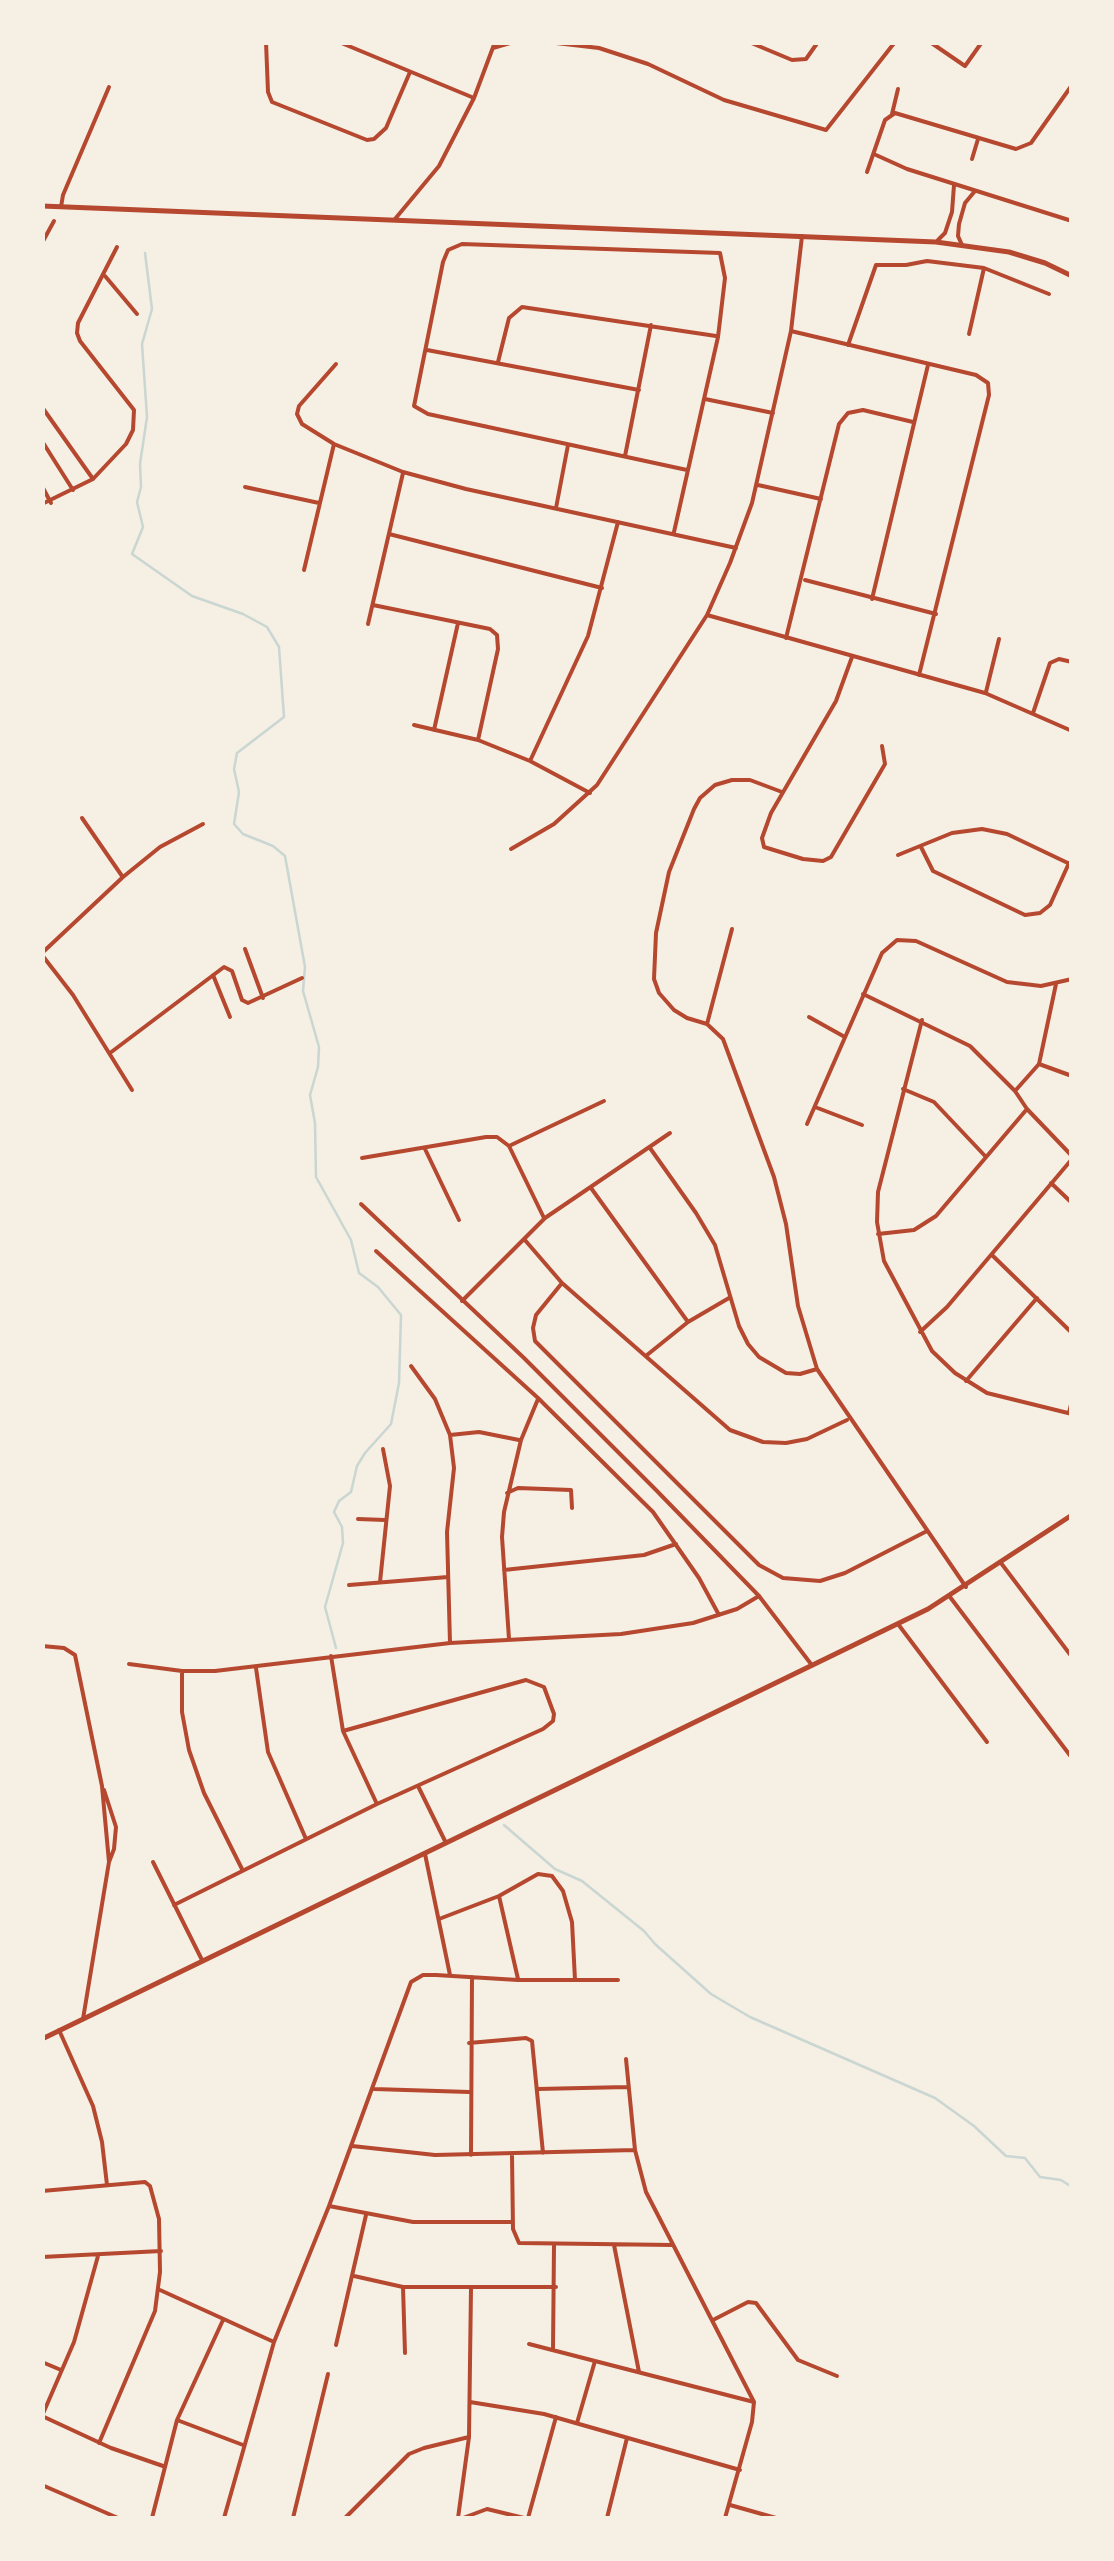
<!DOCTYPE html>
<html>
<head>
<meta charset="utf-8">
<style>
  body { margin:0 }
  #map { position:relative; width:1114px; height:2561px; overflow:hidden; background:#f6efe4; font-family:Roboto,sans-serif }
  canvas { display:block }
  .frame { position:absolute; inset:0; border:45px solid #f6efe4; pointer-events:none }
</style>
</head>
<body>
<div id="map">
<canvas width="1114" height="2561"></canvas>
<div class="frame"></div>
</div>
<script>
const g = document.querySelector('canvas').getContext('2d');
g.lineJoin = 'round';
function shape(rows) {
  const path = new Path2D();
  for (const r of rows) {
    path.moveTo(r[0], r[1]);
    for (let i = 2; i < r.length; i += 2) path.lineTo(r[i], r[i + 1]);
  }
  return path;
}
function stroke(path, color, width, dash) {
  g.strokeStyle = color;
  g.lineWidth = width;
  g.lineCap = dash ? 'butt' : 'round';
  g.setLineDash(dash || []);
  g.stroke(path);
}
const stream = shape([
  [145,253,152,309,142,344,147,417,140,464,141,487,137,502,143,527,132,554,192,596,243,614,267,627,279,647,284,717,237,753,234,769,239,792,234,824,243,834,273,846,285,856,305,967,303,991,319,1047,318,1067,310,1095,315,1123,316,1177,351,1240,359,1273,378,1287,401,1315,399,1383,391,1424,365,1453,357,1466,351,1492,339,1501,334,1512,342,1527,343,1543,325,1607,336,1648],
  [504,1825,555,1869,582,1881,644,1931,655,1944,711,1994,750,2017,935,2098,974,2126,1006,2156,1025,2158,1040,2177,1061,2180,1072,2187]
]);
const minor = shape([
  [266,42,268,92,272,102,367,140,374,139,386,128,410,72],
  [339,42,474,98],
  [749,42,792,60,806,59,818,42],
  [930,42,965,66,982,42],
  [493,48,510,43,556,43,599,48,648,64,724,100,826,130,895,42],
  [892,114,898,89],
  [876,155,907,169,1072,221],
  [972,159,978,139],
  [867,172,885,120,895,113,1016,149,1031,143,1072,85],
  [61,207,63,195,109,87],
  [395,219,439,166,474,98,495,42],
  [938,240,945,233,952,212,954,185],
  [42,243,54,221],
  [962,245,958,236,959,224,965,203,975,191],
  [984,268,1049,294],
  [105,276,137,314],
  [791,331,976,375,988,383,989,395,919,675],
  [848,345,876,265,906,265,927,261,984,268,969,334],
  [427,350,639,390],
  [498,362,509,318,522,307,716,336],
  [336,364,299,406,297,414,302,424,334,444,403,472,466,489,736,548],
  [705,399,773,413],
  [42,407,93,479],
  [42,441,73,490],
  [625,456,651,325],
  [758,485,821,499],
  [42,486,51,503],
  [245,487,319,503],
  [42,504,93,479,126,444,133,430,134,410,80,341,77,333,78,323,117,247],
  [556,508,568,445],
  [674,532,718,337,725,278,720,253,462,244,448,250,443,262,414,406,428,414,687,470],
  [389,534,602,588],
  [304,570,334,444],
  [805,580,936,614],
  [872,599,928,365],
  [373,605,490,629,497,635,498,649,478,740],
  [707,615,985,693,1072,731],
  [368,624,403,473],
  [786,638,839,424,848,413,863,410,913,422],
  [852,657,836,701,771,813,762,838,764,847,803,859,823,861,831,857,885,764,882,746],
  [986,692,999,639],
  [1033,713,1050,663,1059,659,1072,662],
  [414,725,478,740,530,761,590,793],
  [434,730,458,623],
  [530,761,588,636,618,522],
  [82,818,122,876],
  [921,847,933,871,1025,915,1040,913,1050,905,1069,863],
  [511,849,554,824,597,785,707,615,730,563,752,503,791,331,802,236],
  [898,855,952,833,982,829,1007,834,1072,865],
  [732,929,707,1024,723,1039,774,1177,786,1224,798,1306,817,1369,966,1587],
  [245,949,263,998],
  [42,953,123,877,160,847,203,824],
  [42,955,73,995,132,1090],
  [213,975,230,1017],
  [863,994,970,1046,1015,1091,1027,1109,1072,1156],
  [809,1017,843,1036],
  [922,1020,878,1192,877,1222,884,1261,932,1351,955,1373,987,1393,1072,1414],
  [707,1024,687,1018,674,1010,659,993,654,979,656,933,669,872,694,809,700,798,715,785,732,780,750,780,782,792],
  [110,1053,224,967,232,971,242,1000,248,1003,302,978],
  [1039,1064,1072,1076],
  [903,1089,934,1102,986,1157],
  [1015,1091,1039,1064,1056,984],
  [815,1107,862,1125],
  [807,1124,882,953,897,940,916,941,1007,982,1041,986,1072,979],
  [509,1146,544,1218],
  [650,1148,696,1213,715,1245,739,1326,748,1344,759,1357,786,1373,800,1374,817,1369],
  [425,1149,459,1220],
  [362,1158,486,1137,497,1137,509,1146,604,1101],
  [1051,1183,1072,1203],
  [591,1188,688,1322],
  [878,1234,914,1230,936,1216,1027,1109],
  [524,1239,562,1283,730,1430,763,1442,786,1443,807,1439,847,1420],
  [376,1251,538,1398,653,1512,699,1578,719,1615],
  [993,1256,1072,1333],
  [562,1283,536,1315,533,1328,535,1341,759,1565,783,1578,820,1581,845,1573,927,1531],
  [462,1301,545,1218,670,1133],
  [920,1332,947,1307,1072,1159],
  [647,1355,688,1322,729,1298],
  [411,1366,435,1399,450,1435,454,1468,447,1532,450,1643],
  [966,1381,1037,1298],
  [1069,1413,1072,1400],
  [450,1435,479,1432,519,1440],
  [507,1493,518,1488,571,1490,572,1508],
  [358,1519,385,1520],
  [1001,1563,1072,1657],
  [504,1570,644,1555,676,1544],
  [380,1582,390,1486,383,1449],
  [349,1585,448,1577],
  [950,1597,1072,1758],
  [898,1624,987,1742],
  [509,1639,502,1537,504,1512,521,1440,538,1399],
  [42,1646,64,1648,75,1655,102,1786,109,1862],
  [331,1656,343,1731,376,1802],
  [129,1664,182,1671,215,1671,450,1643,621,1634,693,1623,737,1609,759,1596],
  [256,1668,268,1752,306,1839],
  [182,1671,182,1712,189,1750,204,1793,242,1869],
  [418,1786,446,1843],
  [425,1854,450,1975],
  [153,1862,202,1960],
  [499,1896,518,1979],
  [174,1905,377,1804,543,1729,553,1721,554,1714,544,1687,526,1680,343,1731],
  [439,1919,499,1896,538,1874,552,1876,563,1891,572,1922,575,1980],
  [83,2019,109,1862,114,1849,116,1827,104,1790],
  [59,2030,93,2106,102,2142,107,2185],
  [469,2043,526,2038,532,2041,543,2153],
  [626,2059,635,2150,646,2192,754,2402,752,2422,725,2518],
  [374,2089,469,2092],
  [538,2089,627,2087],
  [352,2146,435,2155,635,2150],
  [471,2155,472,1977],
  [512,2155,513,2229,519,2243,673,2245],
  [42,2191,145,2182,150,2186,159,2219,160,2272,155,2311,99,2443],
  [329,2206,413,2222,513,2222],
  [614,2245,639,2372],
  [98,2256,74,2342,42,2416,111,2448,163,2466],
  [42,2257,161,2251],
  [354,2276,403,2287,556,2287],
  [403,2287,405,2353],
  [160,2290,274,2342],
  [713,2320,748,2302,756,2303,798,2360,837,2376],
  [529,2344,754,2402],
  [336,2345,366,2215],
  [553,2350,554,2245],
  [42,2362,61,2370],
  [470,2402,544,2414,740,2470],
  [177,2420,243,2445],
  [577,2423,595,2361],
  [42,2485,118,2518],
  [730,2505,776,2518],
  [152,2518,177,2420,223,2320],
  [224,2518,274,2342,329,2206,411,1982,423,1975,436,1975,518,1980,618,1980],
  [293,2518,328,2374],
  [345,2518,409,2454,424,2448,469,2437],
  [458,2518,469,2437,471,2288],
  [463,2518,487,2509,524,2518],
  [528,2518,556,2417],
  [607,2518,627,2438]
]);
const tertiary = shape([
  [361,1204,524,1358,656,1490,759,1596,811,1664]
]);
const secondary = shape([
  [42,206,936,242,1009,252,1045,263,1072,276]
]);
const primary = shape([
  [42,2039,928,1609,1072,1515]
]);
stroke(stream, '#c9d6d2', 2.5);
stroke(minor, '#b5482f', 4);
stroke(tertiary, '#b5482f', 4);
stroke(secondary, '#b5482f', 5);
stroke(primary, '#b5482f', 5);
</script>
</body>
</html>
